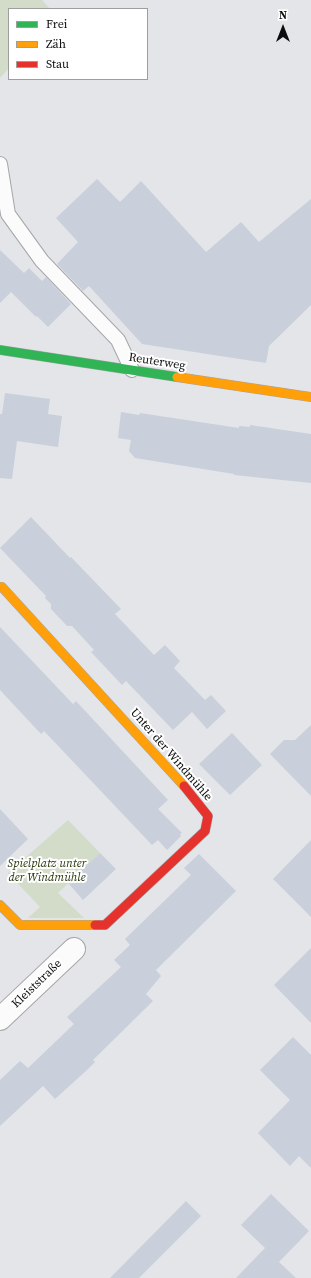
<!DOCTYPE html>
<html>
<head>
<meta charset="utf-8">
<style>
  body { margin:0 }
  #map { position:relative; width:311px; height:1278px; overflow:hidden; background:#e3e5e8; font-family:"Source Serif 4",serif }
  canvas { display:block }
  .legend { position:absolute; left:8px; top:8px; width:140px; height:72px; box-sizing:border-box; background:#fff; border:1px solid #9d9e9e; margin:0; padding:5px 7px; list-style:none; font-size:12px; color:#0b0c0d }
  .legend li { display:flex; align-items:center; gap:8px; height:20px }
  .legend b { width:20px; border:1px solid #9d9e9e }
  .north { position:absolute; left:263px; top:8px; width:40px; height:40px; -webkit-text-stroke:3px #fff; paint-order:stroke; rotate:0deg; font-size:11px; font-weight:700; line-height:16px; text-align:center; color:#0b0c0d }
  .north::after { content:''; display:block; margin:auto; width:14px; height:18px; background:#0b0c0d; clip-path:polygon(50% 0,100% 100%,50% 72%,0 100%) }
</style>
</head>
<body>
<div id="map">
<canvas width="311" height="1278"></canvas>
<ul class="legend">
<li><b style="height:5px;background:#30b455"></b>Frei</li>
<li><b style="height:5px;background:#ff9f0a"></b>Zäh</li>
<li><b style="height:5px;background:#e5322d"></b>Stau</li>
</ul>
<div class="north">N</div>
</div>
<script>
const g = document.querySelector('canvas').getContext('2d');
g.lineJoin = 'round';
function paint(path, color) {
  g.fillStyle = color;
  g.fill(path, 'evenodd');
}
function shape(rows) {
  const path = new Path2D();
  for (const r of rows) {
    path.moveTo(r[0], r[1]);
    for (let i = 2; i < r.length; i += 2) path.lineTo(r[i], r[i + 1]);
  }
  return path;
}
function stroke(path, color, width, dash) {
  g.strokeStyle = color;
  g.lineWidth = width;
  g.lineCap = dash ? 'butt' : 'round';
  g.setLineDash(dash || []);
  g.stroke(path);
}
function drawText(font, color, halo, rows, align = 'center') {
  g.font = font + ' "Source Serif 4",serif';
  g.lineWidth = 4;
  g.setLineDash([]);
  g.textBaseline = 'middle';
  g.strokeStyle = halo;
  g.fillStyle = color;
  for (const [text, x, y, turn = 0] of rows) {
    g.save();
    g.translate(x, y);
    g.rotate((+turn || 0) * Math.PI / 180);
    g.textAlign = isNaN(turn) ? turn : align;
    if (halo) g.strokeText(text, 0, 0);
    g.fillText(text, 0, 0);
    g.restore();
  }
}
const green = shape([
  [0,0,42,0,50,9,9,9,9,68,0,78],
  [68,820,100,853,58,893,84,918,28,918,40,907,8,873]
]);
const building = shape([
  [97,179,120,202,141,181,206,252,241,222,259,242,311,199,311,305,269,346,266,363,142,344,89,286,83,291,57,264,78,242,56,218],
  [0,250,24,273,29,268,42,281,46,277,71,304,48,327,37,316,36,317,11,292,0,303],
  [5,393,50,399,48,414,62,416,58,447,17,441,12,479,0,478,0,414,2,414],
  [121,412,139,415,140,413,239,428,239,426,250,427,250,425,311,434,311,483,234,475,234,474,135,458,129,451,131,440,118,438],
  [31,517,70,558,71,557,121,609,115,614,154,655,165,645,180,661,174,668,205,700,211,695,226,711,207,729,192,712,173,730,126,681,122,685,91,652,94,650,72,626,67,626,51,609,51,604,45,598,46,596,0,548],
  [0,627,73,704,76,701,168,800,158,809,182,833,180,834,181,836,167,850,158,840,152,845,44,731,41,734,0,690],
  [311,725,311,796,270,754,284,740,295,740],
  [232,733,262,765,230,795,199,764],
  [0,809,28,839,0,866],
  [311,840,311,917,273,879],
  [100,853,116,869,83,900,68,883],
  [199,854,236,891,156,970,161,976,146,994,153,1001,93,1060,95,1062,87,1070,55,1099,43,1086,0,1126,0,1080,20,1061,28,1068,74,1024,67,1017,121,967,114,960,130,945,125,939,191,875,184,868],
  [311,948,311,1023,274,985],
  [293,1037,311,1055,311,1168,299,1156,290,1166,258,1133,290,1100,260,1070],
  [271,1194,309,1231,279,1262,296,1278,236,1278,265,1248,241,1225],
  [186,1201,201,1216,139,1278,110,1278]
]);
const lane = shape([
  [0,164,8,214,42,261,118,340,132,370]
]);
const street = shape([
  [0,1019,74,949]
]);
const fast = shape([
  [0,350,177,377]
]);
const slow = shape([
  [177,377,311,397],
  [0,587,2,587,184,786],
  [0,905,20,925,95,925]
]);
const jam = shape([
  [95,925,105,925,205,831,208,816,184,786]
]);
const streetNames = [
  ["Reuterweg",157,362,9],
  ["Unter der Windmühle",171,755,49],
  ["Kleiststraße",37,984,-44]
];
const parkNames = [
  ["Spielplatz unter",47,864],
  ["der Windmühle",47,878]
];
paint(green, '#d2dcc9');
paint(building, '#c9d0db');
stroke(lane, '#a5a6a8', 16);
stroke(street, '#a5a6a8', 24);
stroke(fast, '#a5a6a8', 10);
stroke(slow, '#a5a6a8', 10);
stroke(jam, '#a5a6a8', 10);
stroke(lane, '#fbfbfc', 14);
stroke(street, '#fbfbfc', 22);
stroke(fast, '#30b455', 9);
stroke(slow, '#ff9f0a', 9);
stroke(jam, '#e5322d', 9);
drawText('12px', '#0b0c0d', '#fff', streetNames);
drawText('italic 12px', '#27370a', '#fff', parkNames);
</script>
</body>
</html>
